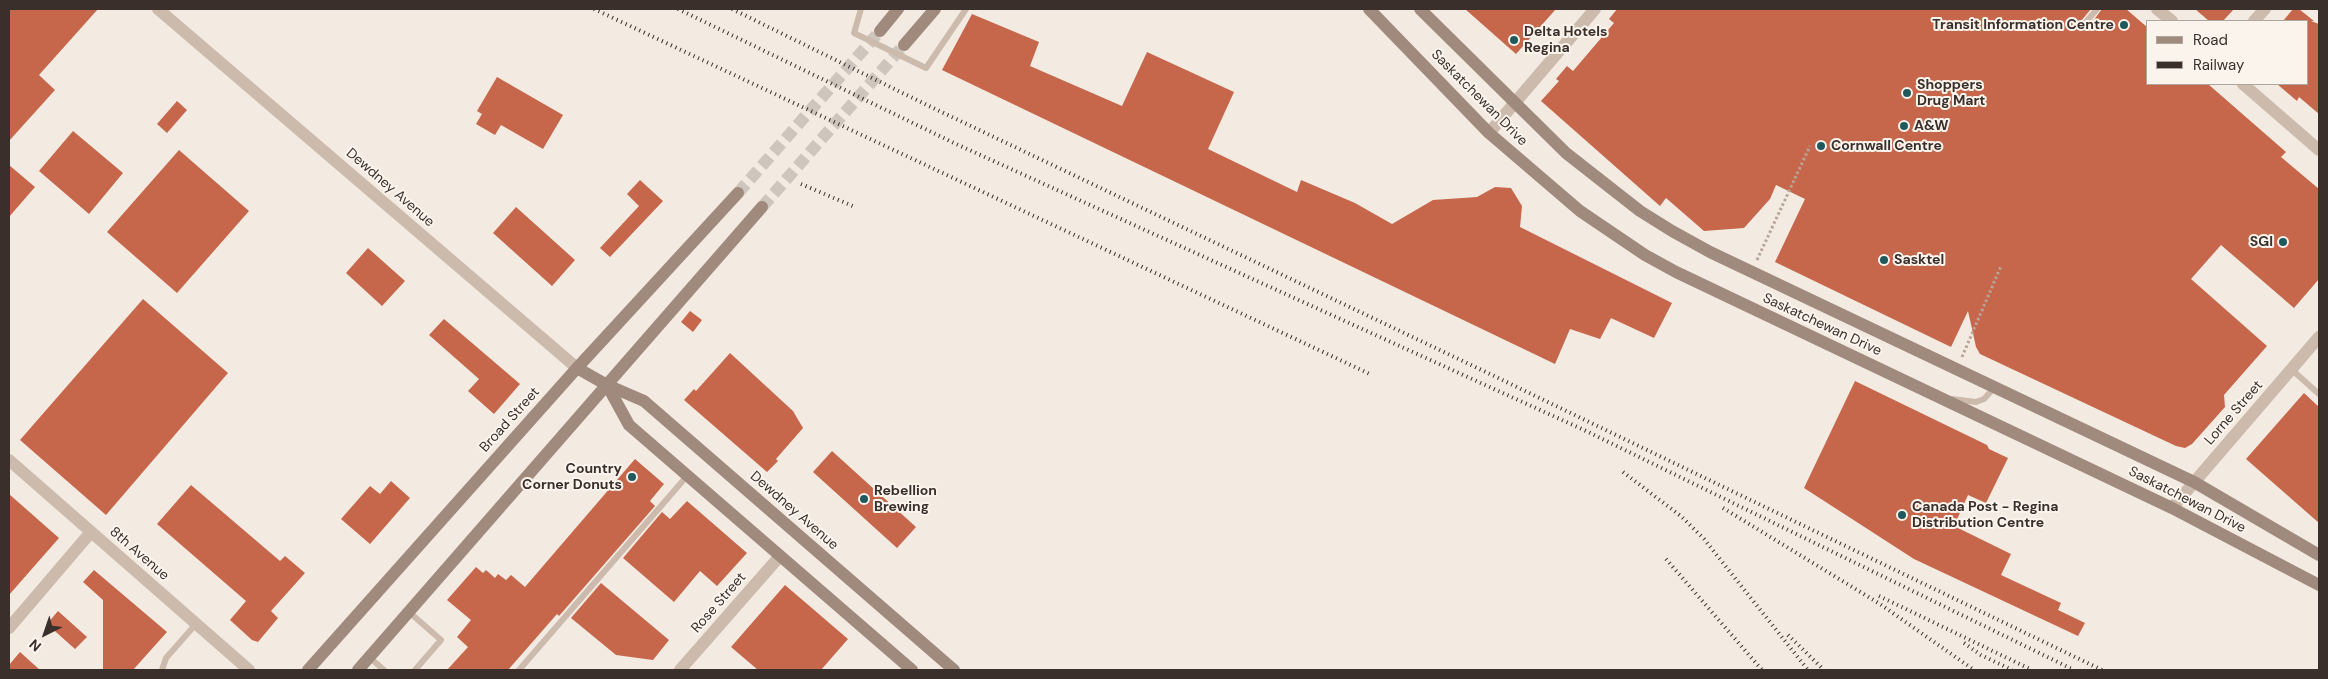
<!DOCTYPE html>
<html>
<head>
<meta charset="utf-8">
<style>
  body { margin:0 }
  #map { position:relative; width:2328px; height:679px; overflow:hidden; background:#f3eae1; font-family:"DM Sans",sans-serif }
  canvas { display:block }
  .frame { position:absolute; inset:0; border:10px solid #3a2f2b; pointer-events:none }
  .legend { position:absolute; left:2146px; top:20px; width:162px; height:65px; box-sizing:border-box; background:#fbf4ed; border:1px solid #aea59f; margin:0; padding:6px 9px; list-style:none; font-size:15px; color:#3a2f2b }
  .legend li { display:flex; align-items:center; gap:10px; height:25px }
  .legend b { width:25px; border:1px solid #aea59f }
  .north { position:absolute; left:20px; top:609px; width:50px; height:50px; -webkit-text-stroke:4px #fbf4ed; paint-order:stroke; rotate:221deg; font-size:14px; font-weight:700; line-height:20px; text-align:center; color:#3a2f2b }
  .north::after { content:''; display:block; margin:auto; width:18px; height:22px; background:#3a2f2b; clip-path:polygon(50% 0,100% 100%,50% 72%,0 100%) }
</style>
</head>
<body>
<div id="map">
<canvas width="2328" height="679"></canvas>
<div class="frame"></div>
<ul class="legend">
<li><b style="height:6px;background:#a0897d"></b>Road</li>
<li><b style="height:6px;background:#3a2f2b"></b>Railway</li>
</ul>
<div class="north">N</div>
</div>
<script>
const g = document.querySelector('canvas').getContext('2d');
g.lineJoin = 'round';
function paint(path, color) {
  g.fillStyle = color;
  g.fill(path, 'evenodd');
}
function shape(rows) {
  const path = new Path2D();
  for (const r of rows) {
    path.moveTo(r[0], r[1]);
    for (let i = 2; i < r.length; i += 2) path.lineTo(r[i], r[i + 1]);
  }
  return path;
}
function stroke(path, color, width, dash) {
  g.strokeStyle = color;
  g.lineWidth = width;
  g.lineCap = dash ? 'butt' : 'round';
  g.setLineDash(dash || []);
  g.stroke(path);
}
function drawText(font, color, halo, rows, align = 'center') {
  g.font = font + ' "DM Sans",sans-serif';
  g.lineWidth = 4;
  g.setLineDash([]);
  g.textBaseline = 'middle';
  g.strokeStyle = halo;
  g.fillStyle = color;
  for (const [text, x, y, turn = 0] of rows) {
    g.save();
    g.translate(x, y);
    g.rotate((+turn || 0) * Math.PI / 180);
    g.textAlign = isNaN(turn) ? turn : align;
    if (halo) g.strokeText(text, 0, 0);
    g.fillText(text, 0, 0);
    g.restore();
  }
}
const building = shape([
  [9,9,98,9,39,75,55,90,9,141],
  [1465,9,1556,9,1516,54],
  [1617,9,2091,9,2081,21,2082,24,2086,27,2090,25,2102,9,2126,9,2147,27,2147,84,2208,84,2286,152,2281,157,2319,189,2319,279,2294,308,2221,245,2191,279,2267,346,2224,395,2225,407,2192,444,2185,448,2176,446,1980,354,1976,347,1968,311,1951,347,1775,262,1805,199,1776,185,1770,199,1744,228,1704,231,1666,198,1660,206,1541,101,1559,81,1556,79,1567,66,1573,71,1614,23,1609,19],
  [2195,9,2234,9,2223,21,2209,21],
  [2293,9,2299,9,2314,21,2311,21,2319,24,2319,114,2299,97,2297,101,2277,84,2307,84,2307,21,2283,21],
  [972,14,1039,42,1030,66,1122,106,1147,52,1234,92,1208,149,1297,192,1301,180,1355,203,1392,224,1433,200,1477,197,1495,187,1511,188,1522,206,1520,227,1672,303,1654,338,1611,318,1600,339,1570,329,1555,364,942,70],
  [497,77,563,115,543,149,501,125,495,135,476,124,482,114,477,111],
  [177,101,187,110,167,133,157,124],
  [73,131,123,173,89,214,39,171],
  [179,150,249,211,177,293,107,232],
  [9,165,35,187,9,217],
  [640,180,663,201,610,257,600,248,639,206,627,194],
  [516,207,575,260,552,286,493,233],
  [368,248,405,281,382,306,346,273],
  [143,299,228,373,106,515,20,440],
  [690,311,702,320,693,332,681,322],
  [444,319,520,384,494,414,468,391,479,379,429,335],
  [730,353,793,411,803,428,776,459,778,461,767,472,684,400,694,389,696,391],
  [1855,381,1987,445,1989,449,2008,458,1986,503,1968,495,1954,526,2011,554,2001,575,2061,603,2058,610,2085,623,2078,636,1914,559,1804,488],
  [2304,393,2319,407,2319,523,2246,459],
  [832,451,916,527,897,548,813,472],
  [635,459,664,484,650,501,655,506,559,616,557,614,508,670,447,670,468,647,457,637,471,620,447,600,476,567,483,573,486,570,495,578,498,574,506,580,511,575,525,587],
  [391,481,410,498,370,544,341,519,370,486,380,494],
  [191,485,280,561,285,556,305,573,271,611,278,618,258,642,252,640,230,620,246,601,157,524],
  [9,494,59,538,9,595],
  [687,501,747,553,717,586,700,571,674,602,623,558,662,512,670,519],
  [94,570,167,632,133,670,103,670,103,600,83,582],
  [601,583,669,640,653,660,616,655,571,618],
  [785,585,848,639,821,670,758,670,731,647],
  [58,611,87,637,75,649,47,624],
  [20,652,40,670,9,670,9,665]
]);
const secondaryTunnel = shape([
  [738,193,880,31],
  [762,207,904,45]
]);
const path = shape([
  [1757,260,1810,146],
  [1962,357,2001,266]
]);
const service = shape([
  [861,9,854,33,926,68,966,9],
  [2086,22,2097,9],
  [2292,370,2319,394],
  [1952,399,1976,402,1984,399,1995,387],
  [409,612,441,640,415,670],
  [369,657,384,670],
  [162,670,166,658,196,624],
  [519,670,687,476]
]);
const minor = shape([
  [158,9,577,368],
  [2254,21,2265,9],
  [1489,133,1595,9],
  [2172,508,2319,337],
  [9,628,91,532],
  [680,670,780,556]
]);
const tertiary = shape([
  [2157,9,2172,21],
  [2243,84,2319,150],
  [9,460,249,670]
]);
const secondary = shape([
  [1369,9,1489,133,1580,211,1645,255,1676,272,2172,508,2319,585],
  [1420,9,1566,153,1640,211,1672,231,1710,252,2194,482,2319,555],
  [880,31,898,9],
  [904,45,935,9],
  [577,368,607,385,644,401,954,670],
  [607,385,629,425,912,670],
  [308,670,577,368,738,193],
  [358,670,762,207]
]);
const rail = shape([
  [594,9,1372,375],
  [678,9,954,143,1584,430,2074,670],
  [732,9,929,106,1492,375,2102,670],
  [801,184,855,207],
  [1623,472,1682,517,1704,539,1808,670],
  [1723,508,1880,604,1974,670],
  [1666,559,1762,670],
  [1879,596,2032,670],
  [1788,635,1824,670],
  [1964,643,1981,655,2012,670]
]);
const markers = [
  [2124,25,5,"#20595c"],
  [1514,40,5,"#20595c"],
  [1907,93,5,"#20595c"],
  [1904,126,5,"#20595c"],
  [1821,146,5,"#20595c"],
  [2283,242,5,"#20595c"],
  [1884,260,5,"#20595c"],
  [632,477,5,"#20595c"],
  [864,499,5,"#20595c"],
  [1902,515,5,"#20595c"]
];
const poiNames = [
  ["Transit Information Centre",2114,25,"right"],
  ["Delta Hotels",1524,32],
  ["Regina",1524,48],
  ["Shoppers",1917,85],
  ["Drug Mart",1917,101],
  ["A&W",1914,126],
  ["Cornwall Centre",1831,146],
  ["SGI",2273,242,"right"],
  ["Sasktel",1894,260],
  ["Country",622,469,"right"],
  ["Corner Donuts",622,485,"right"],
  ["Rebellion",874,491],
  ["Brewing",874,507],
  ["Canada Post - Regina",1912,507],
  ["Distribution Centre",1912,523]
];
const streetNames = [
  ["Saskatchewan Drive",1479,98,45],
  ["Dewdney Avenue",390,188,41],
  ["Saskatchewan Drive",1822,325,25],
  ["Lorne Street",2234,413,-49],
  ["Broad Street",510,420,-48],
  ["Saskatchewan Drive",2187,500,27],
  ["Dewdney Avenue",794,511,41],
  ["8th Avenue",139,554,41],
  ["Rose Street",719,603,-49]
];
paint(building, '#c6674c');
stroke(secondaryTunnel, '#cec5bd', 12, [12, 6]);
stroke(path, '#b8a496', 3, [2.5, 2.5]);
stroke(service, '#ccbaac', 6);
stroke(minor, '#ccbaac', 12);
stroke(tertiary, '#ccbaac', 12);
stroke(secondary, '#a0897d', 12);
stroke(rail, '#3a2f2b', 4, [1, 4]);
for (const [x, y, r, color] of markers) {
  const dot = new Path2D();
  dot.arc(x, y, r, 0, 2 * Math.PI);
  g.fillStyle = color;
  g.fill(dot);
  stroke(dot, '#fbf4ed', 2);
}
drawText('bold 14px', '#3a2f2b', '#fbf4ed', poiNames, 'left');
drawText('14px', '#3a2f2b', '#fbf4ed', streetNames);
</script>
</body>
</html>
